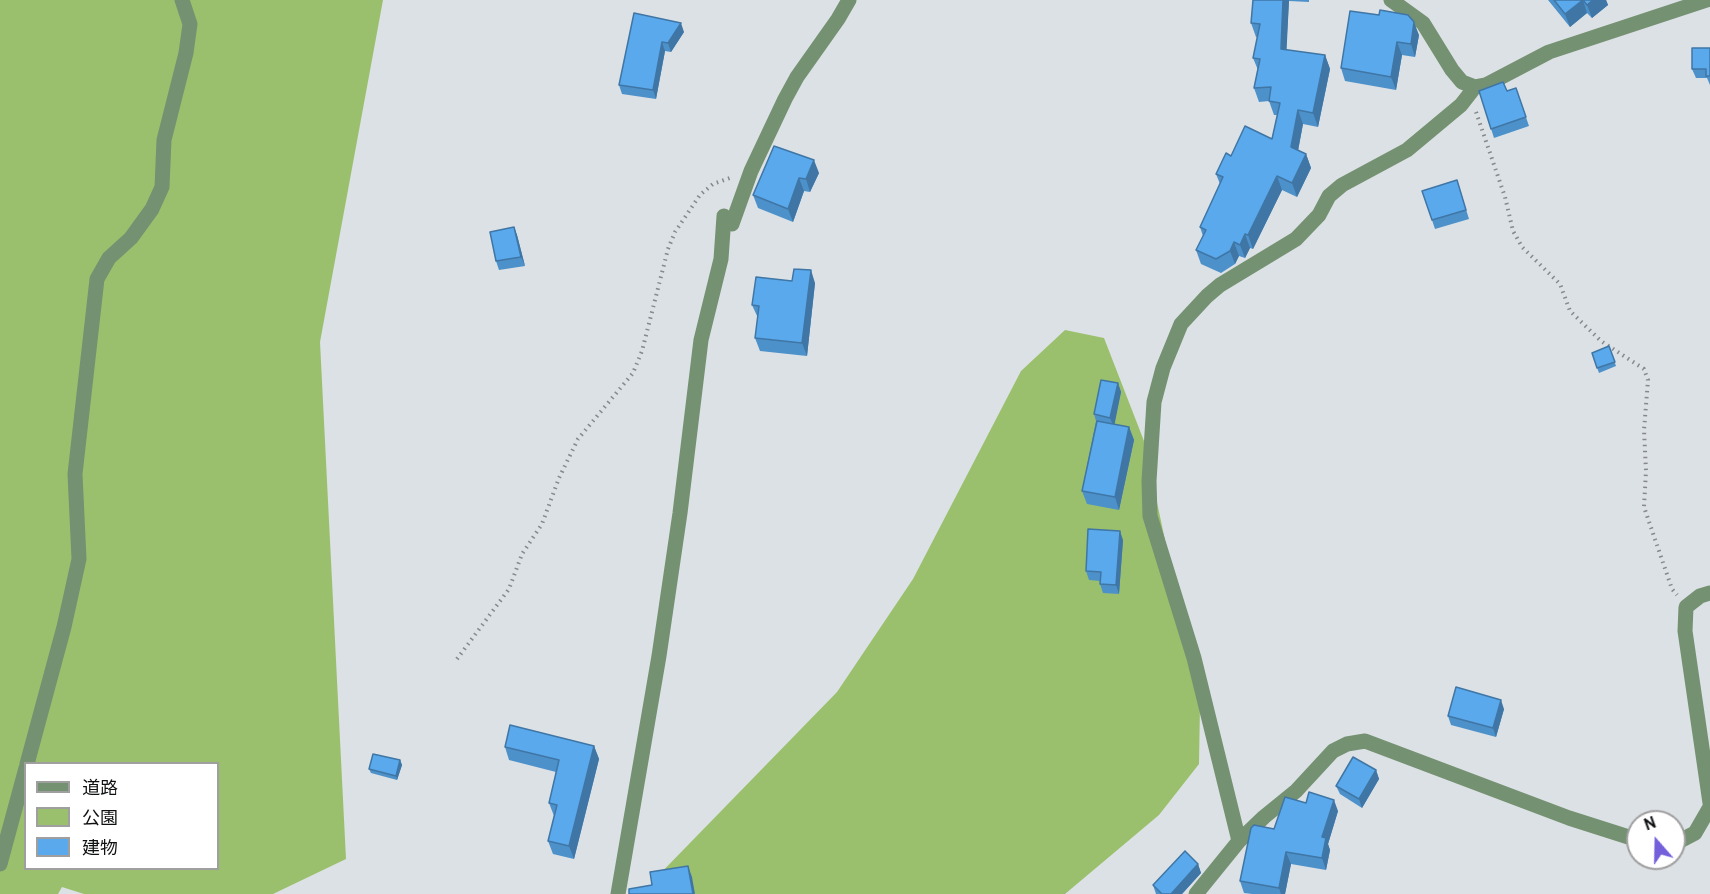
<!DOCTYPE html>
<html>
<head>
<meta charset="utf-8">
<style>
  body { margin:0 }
  #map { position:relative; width:1710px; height:894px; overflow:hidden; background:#dce1e5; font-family:Overpass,"Noto Sans JP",sans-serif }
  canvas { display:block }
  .legend { position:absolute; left:24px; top:762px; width:195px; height:108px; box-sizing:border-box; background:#fff; border:2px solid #9f9fa0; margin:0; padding:8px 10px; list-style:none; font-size:18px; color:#0f1012 }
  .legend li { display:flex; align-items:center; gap:12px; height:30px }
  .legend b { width:30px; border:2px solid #9f9fa0 }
  .north { position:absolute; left:1626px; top:810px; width:60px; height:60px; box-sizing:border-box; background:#fff; border:2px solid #9f9fa0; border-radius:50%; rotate:340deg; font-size:16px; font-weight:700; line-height:24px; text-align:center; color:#0f1012 }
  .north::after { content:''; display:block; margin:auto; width:21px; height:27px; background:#7460db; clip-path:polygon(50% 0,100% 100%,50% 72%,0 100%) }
</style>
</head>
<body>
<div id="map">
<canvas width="1710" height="894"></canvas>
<ul class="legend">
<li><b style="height:8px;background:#749172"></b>道路</li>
<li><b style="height:16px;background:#9bc06d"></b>公園</li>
<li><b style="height:16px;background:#5aa9ec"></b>建物</li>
</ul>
<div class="north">N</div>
</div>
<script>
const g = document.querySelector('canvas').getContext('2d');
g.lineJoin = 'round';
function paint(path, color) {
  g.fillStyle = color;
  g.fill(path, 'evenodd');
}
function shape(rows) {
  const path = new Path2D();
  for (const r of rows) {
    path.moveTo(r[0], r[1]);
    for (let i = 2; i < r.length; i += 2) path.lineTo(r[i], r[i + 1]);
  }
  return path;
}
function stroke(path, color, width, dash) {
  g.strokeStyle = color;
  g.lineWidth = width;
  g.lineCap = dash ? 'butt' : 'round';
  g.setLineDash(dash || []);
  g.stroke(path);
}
const green = shape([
  [0,0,383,0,320,342,346,859,273,894,84,894,62,887,58,894,0,894],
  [26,764,218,764,218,868,26,868],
  [1065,330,1104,338,1144,441,1200,705,1199,764,1159,815,1065,894,655,894,651,883,837,692,913,579,1021,371]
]);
const path = shape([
  [1476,112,1505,197,1513,231,1522,247,1560,284,1570,311,1601,341,1644,369,1648,380,1644,430,1646,471,1644,507,1672,589,1677,595],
  [457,659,509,589,522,554,542,524,559,478,578,439,633,373,642,351,668,249,675,232,700,195,713,184,730,178]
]);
const street = shape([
  [1391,0,1423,23,1452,70,1462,82,1475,87,1486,85,1549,52,1707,0],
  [1710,593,1700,596,1686,607,1685,631,1710,803],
  [27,764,64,627,79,559,75,474,97,279,109,258,131,238,152,209,162,187,164,140,186,53,190,24,182,0],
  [1239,841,1194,658,1150,516,1149,481,1154,402,1163,368,1181,324,1207,296,1220,285,1296,239,1319,215,1329,196,1342,185,1407,150,1461,105,1475,87],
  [1674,844,1695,833,1710,807],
  [0,864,26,768],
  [618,894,659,656,680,513,701,340,721,259,724,216,732,224,751,171,785,99,797,77,838,19,849,0],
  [1196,894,1239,841,1264,817,1296,791,1333,751,1347,744,1365,741,1569,818,1638,840]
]);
const wall = shape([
  [1253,0,1309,0,1309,2,1289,1,1286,50,1325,55,1330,69,1318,127,1303,124,1298,151,1306,154,1311,168,1297,197,1282,190,1253,249,1250,248,1245,258,1239,256,1235,264,1221,273,1201,264,1196,250,1203,236,1200,227,1220,184,1216,174,1231,156,1272,139,1277,115,1274,115,1269,101,1259,102,1254,88,1258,70,1253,58,1258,37,1256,37,1251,23],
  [1548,0,1606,0,1608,5,1592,18,1587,13,1570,27],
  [1350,11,1419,35,1415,57,1402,55,1396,90,1345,81,1341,68],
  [634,13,684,32,671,52,665,51,656,99,622,94,619,85],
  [1710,48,1710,85,1707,78,1696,78,1692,69],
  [1516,88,1529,126,1494,138,1479,91,1507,91],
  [774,146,819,173,810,192,804,191,793,222,758,208,753,195],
  [1457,180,1469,219,1435,229,1432,220],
  [514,227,517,235,525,266,499,270,496,261],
  [815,283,807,356,760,351,755,338,758,318,752,305],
  [1609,346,1616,366,1599,373,1592,353],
  [1118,383,1121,392,1114,424,1129,427,1134,440,1119,510,1087,504,1082,491,1096,421,1094,414],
  [1123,540,1119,594,1103,593,1100,584,1100,581,1089,580,1086,571],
  [1504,709,1496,737,1451,725,1448,716],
  [594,746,599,759,574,859,553,854,548,841,554,816,549,803,556,772,509,760,505,747],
  [400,760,402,765,397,780,371,773,369,769],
  [1376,770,1379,779,1362,808,1340,794,1336,786],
  [1306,803,1338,811,1328,844,1330,850,1326,870,1291,864,1285,894,1252,894,1244,893,1240,881],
  [1198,864,1201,873,1182,894,1156,894,1153,885]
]);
const shadedWall = shape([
  [1283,0,1289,0,1286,62,1281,49],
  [1583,0,1587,13,1570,27,1565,14],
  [1593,0,1606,0,1608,5,1592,18,1587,5],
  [1414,22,1419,35,1415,57,1411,44],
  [681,23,684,32,671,52,668,43],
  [662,42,665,51,656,99,653,90],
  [1397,42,1402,55,1396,90,1391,77],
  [1325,55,1330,69,1318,127,1313,113],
  [1298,110,1303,124,1296,161,1291,147],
  [1306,154,1311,168,1297,197,1292,183],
  [814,160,819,173,810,192,806,179],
  [1277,176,1282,190,1253,249,1248,235],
  [799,178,804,191,793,222,788,209],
  [514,227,517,235,525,266,521,257],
  [1245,234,1250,248,1245,258,1240,245],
  [1234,242,1239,256,1235,264,1230,251],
  [811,270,815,283,807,356,802,343],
  [1118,383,1121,392,1114,427,1110,418],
  [1129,427,1134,440,1119,510,1115,497],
  [1120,531,1123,540,1119,594,1116,585],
  [1501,700,1504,709,1496,737,1493,728],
  [594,746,599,759,574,859,569,846],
  [400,760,402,765,397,780,396,776],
  [1376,770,1379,779,1362,808,1359,799],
  [1334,800,1338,811,1328,844,1330,850,1326,870,1322,858,1322,837],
  [1286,852,1291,864,1285,894,1281,894,1279,888],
  [1198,864,1201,873,1182,894,1171,894],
  [688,866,692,877,695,894,693,894]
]);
const building = shape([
  [1253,0,1283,0,1281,49,1325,55,1313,113,1298,110,1291,147,1306,154,1292,183,1277,176,1248,235,1245,234,1240,245,1234,242,1230,251,1216,259,1196,250,1206,230,1200,227,1223,177,1216,174,1226,153,1231,156,1245,126,1272,139,1280,103,1269,101,1271,87,1254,88,1260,59,1253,58,1260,24,1251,23,1253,0],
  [1554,0,1593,0,1587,5,1583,0,1565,14,1554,0],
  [1380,10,1408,15,1414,22,1411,44,1397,42,1391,77,1341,68,1350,11,1379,15,1380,10],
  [634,13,681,23,668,43,662,42,653,90,619,85,634,13],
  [1692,48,1710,48,1710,76,1706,76,1706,69,1692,69,1692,48],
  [1503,82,1507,91,1516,88,1526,117,1491,129,1479,91,1503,82],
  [774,146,814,160,806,179,799,178,788,209,753,195,774,146],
  [1457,180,1466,210,1432,220,1422,191,1457,180],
  [514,227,521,257,496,261,490,232,514,227],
  [794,269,811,270,802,343,755,338,759,306,752,305,756,277,792,281,794,269],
  [1609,346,1615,362,1597,368,1592,353,1609,346],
  [1101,380,1118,383,1110,418,1094,414,1101,380],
  [1097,421,1129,427,1115,497,1082,491,1097,421],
  [1088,529,1120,531,1116,585,1100,584,1101,572,1086,571,1088,529],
  [1456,687,1501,700,1493,728,1448,716,1456,687],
  [510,725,594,746,569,846,548,841,557,805,549,803,559,760,505,747,510,725],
  [373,754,400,760,396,776,369,769,373,754],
  [1353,757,1376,770,1359,799,1336,786,1353,757],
  [1309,792,1334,800,1322,837,1326,838,1322,858,1286,852,1279,888,1240,881,1251,828,1254,825,1274,829,1285,797,1306,803,1309,792],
  [1185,851,1198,864,1171,894,1162,894,1153,885,1185,851],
  [688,866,693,894,629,894,629,889,652,885,650,872,688,866]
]);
paint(green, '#9bc06d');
stroke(path, '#86898c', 4, [1.5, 4.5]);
stroke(street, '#749172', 15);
paint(wall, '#4d91cb');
paint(shadedWall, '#3f76a5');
paint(building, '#5aa9ec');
stroke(building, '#3f76a5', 1.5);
</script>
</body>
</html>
